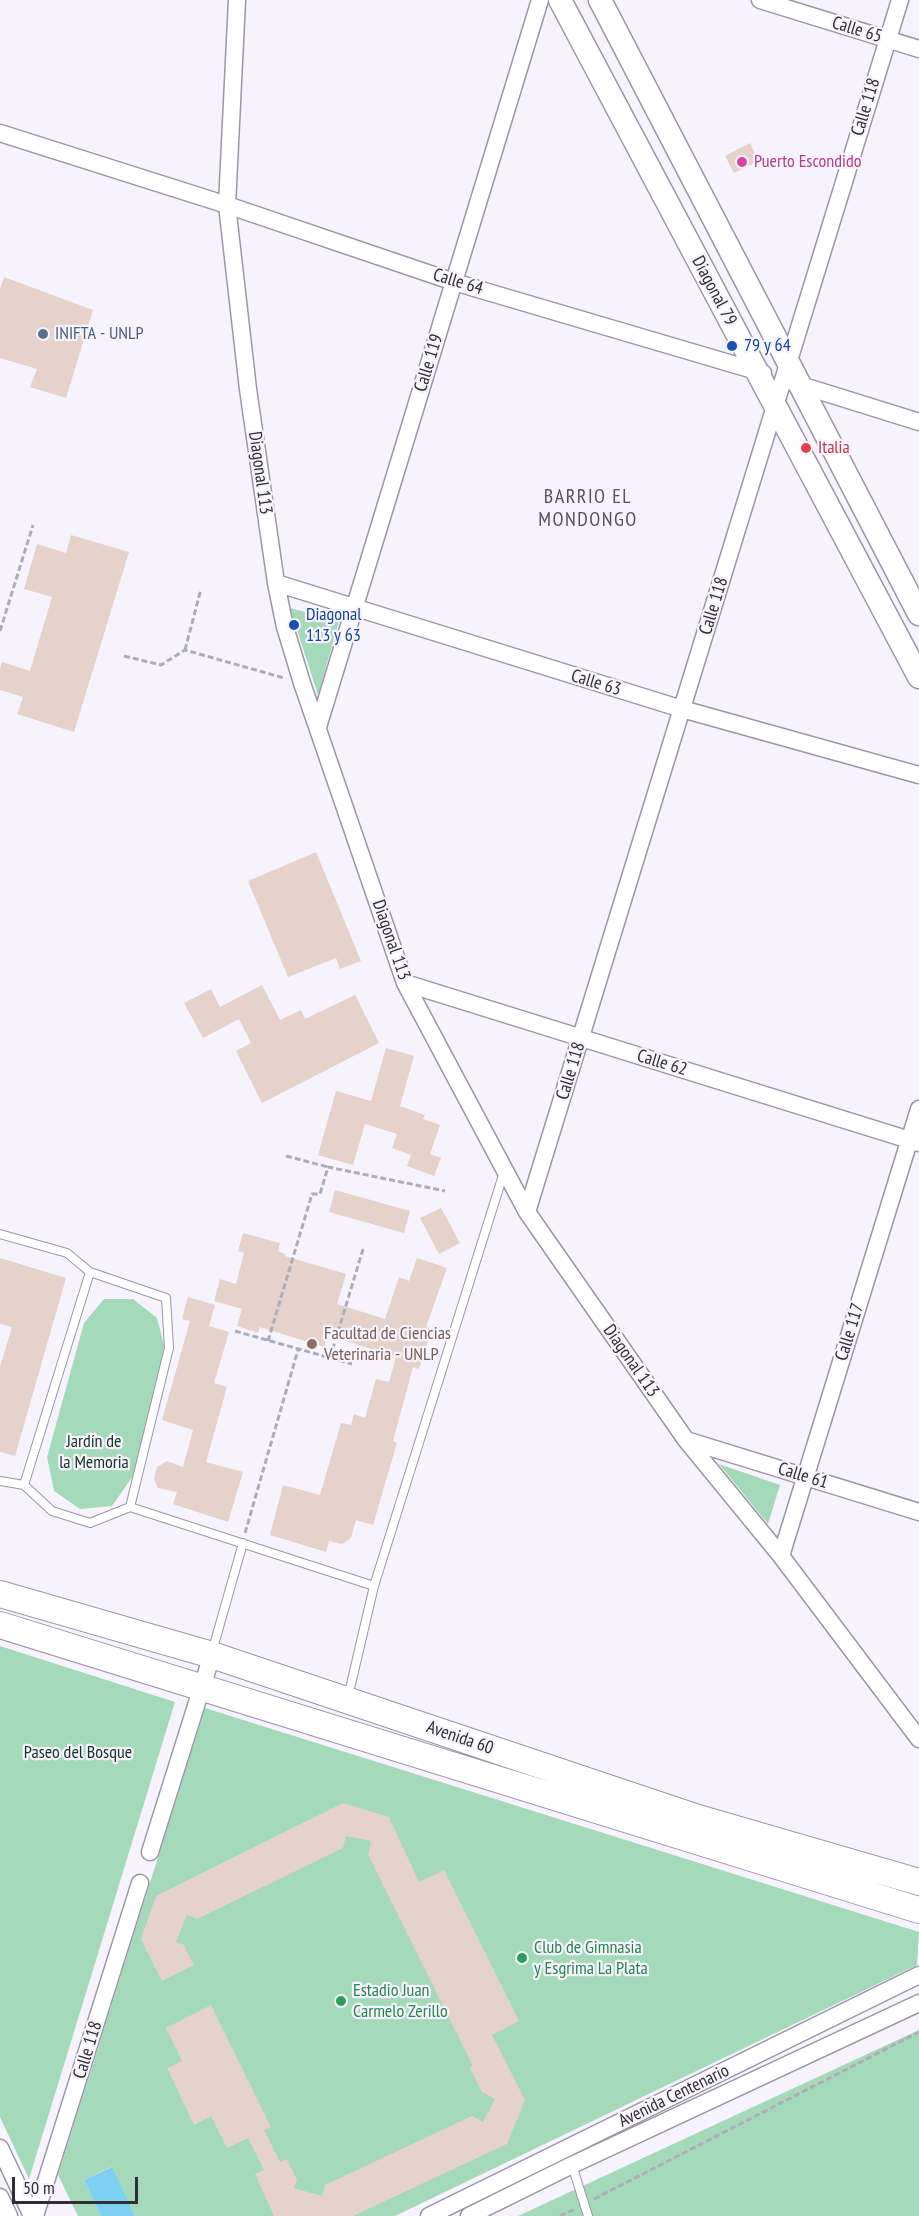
<!DOCTYPE html>
<html>
<head>
<meta charset="utf-8">
<style>
  body { margin:0 }
  #map { position:relative; width:919px; height:2216px; overflow:hidden; background:#f6f3fd; font-family:"PT Sans Narrow",sans-serif }
  canvas { display:block }
  .scale { position:absolute; left:12px; top:2177px; width:126px; height:27px; box-sizing:border-box; border:3px solid #302e34; border-top:0; padding-left:8px; font-size:18px; line-height:21px; white-space:nowrap; color:#302e34; -webkit-text-stroke:4px #f6f3fd; paint-order:stroke }
</style>
</head>
<body>
<div id="map">
<canvas width="919" height="2216"></canvas>
<div class="scale">50 m</div>
</div>
<script>
const g = document.querySelector('canvas').getContext('2d');
g.lineJoin = 'round';
function paint(path, color) {
  g.fillStyle = color;
  g.fill(path, 'evenodd');
}
function shape(rows) {
  const path = new Path2D();
  for (const r of rows) {
    path.moveTo(r[0], r[1]);
    for (let i = 2; i < r.length; i += 2) path.lineTo(r[i], r[i + 1]);
  }
  return path;
}
function stroke(path, color, width, dash) {
  g.strokeStyle = color;
  g.lineWidth = width;
  g.lineCap = dash ? 'butt' : 'round';
  g.setLineDash(dash || []);
  g.stroke(path);
}
function drawText(font, color, halo, rows, align = 'center') {
  g.font = font + ' "PT Sans Narrow",sans-serif';
  g.lineWidth = 4.5;
  g.setLineDash([]);
  g.textBaseline = 'middle';
  g.strokeStyle = halo;
  g.fillStyle = color;
  for (const [text, x, y, turn = 0] of rows) {
    g.save();
    g.translate(x, y);
    g.rotate((+turn || 0) * Math.PI / 180);
    g.textAlign = isNaN(turn) ? turn : align;
    if (halo) g.strokeText(text, 0, 0);
    g.fillText(text, 0, 0);
    g.restore();
  }
}
const green = shape([
  [290,608,339,621,318,695],
  [104,1299,133,1299,157,1318,165,1349,133,1476,112,1506,80,1509,54,1491,47,1457,84,1323],
  [719,1464,780,1485,768,1524],
  [0,1646,175,1702,29,2179,0,2117],
  [205,1708,919,1932,917,1965,395,2216,135,2216,111,2167,84,2180,101,2216,78,2216,58,2175],
  [919,2030,919,2216,518,2216]
]);
const water = shape([
  [112,2167,135,2216,101,2216,84,2180]
]);
const building = shape([
  [750,143,759,161,734,173,725,156],
  [4,277,93,310,66,398,30,387,37,369,0,358,0,289],
  [71,535,129,552,74,732,17,714,23,697,0,690,0,669,2,662,30,671,52,597,24,589,37,544,66,553],
  [316,852,361,961,340,969,336,958,288,977,248,881],
  [262,985,280,1020,301,1010,305,1019,355,995,379,1043,262,1103,236,1051,251,1043,239,1019,203,1038,184,1003,211,989,220,1007],
  [386,1048,414,1056,400,1106,425,1115,423,1119,440,1125,430,1154,441,1158,434,1176,407,1166,411,1155,392,1148,397,1134,365,1124,353,1165,318,1155,336,1091,371,1101],
  [335,1190,410,1211,404,1233,329,1212],
  [441,1208,460,1243,439,1254,420,1218],
  [243,1233,280,1243,278,1251,285,1254,285,1256,346,1274,337,1304,385,1319,399,1277,409,1281,417,1258,447,1268,426,1327,432,1329,419,1369,413,1367,393,1441,397,1443,373,1525,356,1520,351,1538,342,1544,329,1541,326,1552,270,1535,283,1485,320,1495,341,1423,351,1425,354,1414,365,1418,376,1379,389,1382,396,1357,328,1335,324,1347,260,1327,258,1333,237,1326,242,1309,214,1301,220,1279,236,1284,244,1253,238,1251],
  [0,1258,66,1278,15,1456,0,1452,0,1367,12,1327,0,1324],
  [188,1297,215,1305,209,1326,229,1332,214,1383,227,1387,206,1462,243,1472,228,1522,173,1504,177,1492,158,1488,154,1479,157,1467,167,1461,183,1467,193,1430,162,1420,190,1321,182,1319],
  [343,1803,389,1817,419,1882,444,1870,519,2021,492,2035,525,2100,507,2144,353,2216,274,2216,255,2174,264,2170,248,2138,227,2148,211,2116,194,2125,167,2068,182,2061,166,2028,211,2005,271,2127,264,2130,280,2162,287,2159,297,2180,294,2188,322,2196,325,2185,472,2116,483,2122,495,2099,482,2092,470,2068,473,2066,368,1855,371,1841,346,1836,343,1848,197,1919,187,1915,176,1942,184,1945,194,1965,162,1981,141,1939,156,1896]
]);
const path = shape([
  [0,631,33,525],
  [185,650,201,589],
  [124,656,161,665,185,650,284,678],
  [286,1156,328,1167],
  [235,1331,352,1364],
  [268,1341,312,1194,320,1194,328,1167,445,1191],
  [330,1358,364,1246],
  [245,1533,298,1350],
  [594,2199,919,2032],
  [560,2216,575,2209]
]);
const lane = shape([
  [0,1234,67,1253,90,1272],
  [0,1481,24,1485],
  [130,1507,169,1348,166,1298,90,1272,24,1485,52,1511,90,1523,130,1507,374,1586],
  [212,1652,243,1543],
  [348,1697,374,1586,504,1172],
  [572,2165,588,2216]
]);
const street = shape([
  [237,0,227,205,248,389,276,583,285,627,302,683,405,983,527,1212,686,1440,781,1556,919,1739],
  [760,0,919,49],
  [0,133,227,205,454,282,763,373],
  [794,383,919,422],
  [276,583,682,709,919,775],
  [318,727,540,0],
  [405,983,919,1143],
  [527,1212,900,0],
  [686,1440,919,1512],
  [781,1556,919,1109],
  [150,1852,212,1655],
  [0,2148,32,2216],
  [0,2197,9,2216],
  [35,2216,140,1883],
  [429,2216,919,1975],
  [469,2216,572,2165,919,2003]
]);
const secondary = shape([
  [560,0,919,677],
  [600,0,919,614]
]);
const primary = shape([
  [0,1594,212,1655,698,1818,919,1882],
  [0,1625,919,1910]
]);
const markers = [
  [742,162,6,"#d1479c"],
  [43,334,6,"#5c6f8a"],
  [732,346,6,"#1a4fb4"],
  [806,448,6,"#e0444e"],
  [294,625,6,"#1a4fb4"],
  [312,1344,6,"#8d6e63"],
  [522,1958,6,"#2e9e5b"],
  [341,2001,6,"#2e9e5b"]
];
const streetNames = [
  ["Calle 65",857,30,17],
  ["Calle 118",866,107,-73],
  ["Calle 64",458,282,17],
  ["Diagonal 79",714,291,62],
  ["Calle 119",429,363,-73],
  ["Diagonal 113",260,473,82],
  ["Calle 118",714,606,-73],
  ["Calle 63",596,683,17],
  ["Diagonal 113",391,940,71],
  ["Calle 62",662,1063,17],
  ["Calle 118",571,1071,-73],
  ["Calle 117",850,1332,-73],
  ["Diagonal 113",631,1361,55],
  ["Calle 61",803,1476,17],
  ["Avenida 60",460,1738,19],
  ["Calle 118",88,2050,-73],
  ["Avenida Centenario",674,2096,-26]
];
const hotelNames = [
  ["Puerto Escondido",754,162]
];
const serviceNames = [
  ["INIFTA - UNLP",55,334]
];
const transitNames = [
  ["79 y 64",744,346],
  ["Diagonal",306,615],
  ["113 y 63",306,636]
];
const healthNames = [
  ["Italia",818,448]
];
const educationNames = [
  ["Facultad de Ciencias",324,1334],
  ["Veterinaria - UNLP",324,1355]
];
const parkNames = [
  ["Jardín de",94,1442],
  ["la Memoria",94,1463],
  ["Paseo del Bosque",78,1753]
];
const leisureNames = [
  ["Club de Gimnasia",534,1948],
  ["y Esgrima La Plata",534,1969],
  ["Estadio Juan",353,1991],
  ["Carmelo Zerillo",353,2012]
];
const neighbourhoodNames = [
  ["BARRIO EL",588,497],
  ["MONDONGO",588,520]
];
paint(green, '#a4daba');
paint(water, '#7dd0f1');
paint(building, '#e4d2cb');
stroke(lane, '#9b96a5', 10);
stroke(street, '#9b96a5', 19);
stroke(secondary, '#9b96a5', 25);
stroke(primary, '#9b96a5', 28);
stroke(path, '#aeacb4', 3, [6, 3]);
stroke(lane, '#fff', 8);
stroke(street, '#fff', 16);
stroke(secondary, '#fff', 22);
stroke(primary, '#fff', 26);
for (const [x, y, r, color] of markers) {
  const dot = new Path2D();
  dot.arc(x, y, r, 0, 2 * Math.PI);
  g.fillStyle = color;
  g.fill(dot);
  stroke(dot, '#f6f3fd', 2);
}
drawText('18px', '#302e34', '#f6f3fd', streetNames);
drawText('18px', '#b23c85', '#f6f3fd', hotelNames, 'left');
drawText('18px', '#4e5e75', '#f6f3fd', serviceNames, 'left');
drawText('18px', '#164399', '#f6f3fd', transitNames, 'left');
drawText('18px', '#be3a42', '#f6f3fd', healthNames, 'left');
drawText('18px', '#785e54', '#f6f3fd', educationNames, 'left');
drawText('18px', '#143423', '#f6f3fd', parkNames);
drawText('18px', '#27864d', '#f6f3fd', leisureNames, 'left');
g.letterSpacing = '1.5px';
drawText('20px', '#56515f', '#f6f3fd', neighbourhoodNames);
g.letterSpacing = '0px';
</script>
</body>
</html>
